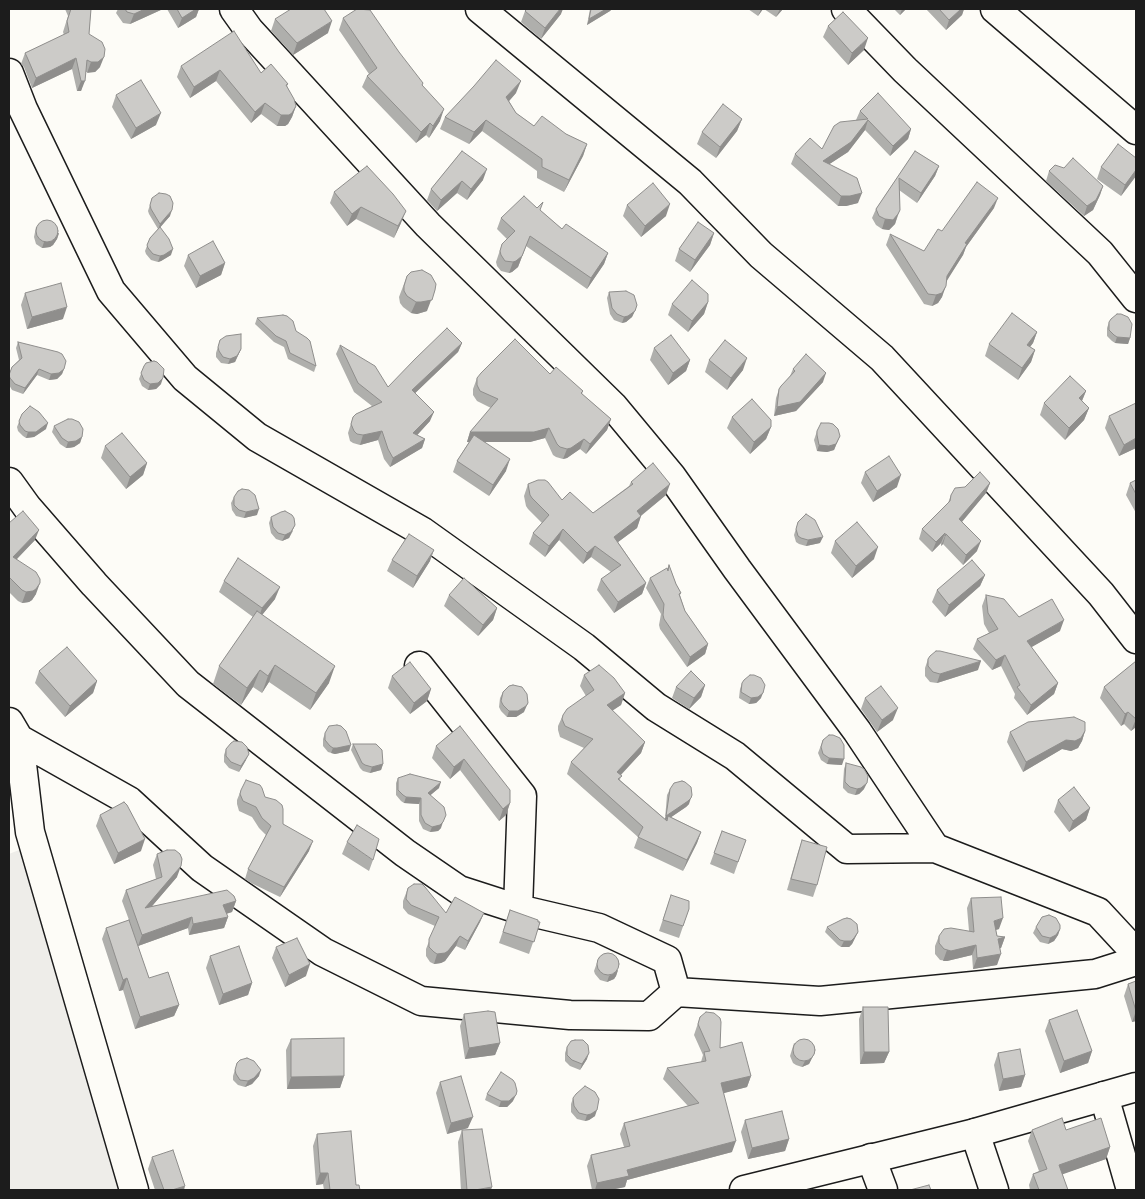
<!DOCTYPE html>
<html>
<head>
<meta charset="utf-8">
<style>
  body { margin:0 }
  #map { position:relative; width:1145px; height:1199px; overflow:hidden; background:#fdfcf7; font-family:"Balsamiq Sans",sans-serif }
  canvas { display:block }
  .frame { position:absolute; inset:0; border:10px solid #1c1c1c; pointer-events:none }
</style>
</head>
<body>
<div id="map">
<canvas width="1145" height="1199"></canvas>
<div class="frame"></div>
</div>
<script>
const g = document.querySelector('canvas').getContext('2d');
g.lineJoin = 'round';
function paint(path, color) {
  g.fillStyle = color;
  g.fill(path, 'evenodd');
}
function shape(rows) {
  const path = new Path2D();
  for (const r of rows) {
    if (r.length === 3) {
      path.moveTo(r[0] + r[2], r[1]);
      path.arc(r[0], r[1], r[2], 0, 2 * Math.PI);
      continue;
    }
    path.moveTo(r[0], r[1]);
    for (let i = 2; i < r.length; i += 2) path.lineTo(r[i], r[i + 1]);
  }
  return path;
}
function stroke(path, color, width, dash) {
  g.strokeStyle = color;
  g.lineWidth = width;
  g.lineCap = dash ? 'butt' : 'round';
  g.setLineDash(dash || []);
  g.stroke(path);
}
const built = shape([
  [19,850,92,1072,122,1190,9,1190,9,854]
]);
const minor = shape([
  [234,9,249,30,428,225,613,406,672,477,737,569,857,731,935,848],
  [480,9,690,182,761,255,882,358,1101,594,1136,639],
  [846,9,905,70,1100,253,1136,298],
  [995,9,1136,130],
  [9,73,23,109,111,291,185,378,257,437,423,532,584,647,656,707,735,756,847,849,935,848,1098,912,1136,953],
  [9,482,27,507,94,584,188,684,405,853,459,890,518,909,599,928,667,960,676,992],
  [419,666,522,796,518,909],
  [9,722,19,739,30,832,134,1190],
  [19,739,129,801,202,868,323,952,421,1001,570,1015,649,1016,676,992,820,1001,1095,974,1136,961],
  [1104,1096,1131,1190],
  [975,1133,994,1190],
  [871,1158,883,1190]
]);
const tertiary = shape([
  [744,1190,975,1133,1136,1087]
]);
const wall = shape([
  [65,9,91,9,89,34,100,67,95,72,86,72,81,91,77,91,72,69,32,88,24,67,21,64,25,53,64,35,63,32,68,16],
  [118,9,163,9,130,24,123,23,116,13],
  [167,9,199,9,196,17,178,28],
  [590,9,612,9,610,11,587,25],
  [748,9,763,9,758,16],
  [764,9,783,9,776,17],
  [894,9,906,9,900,15],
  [926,9,964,9,962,15,946,30],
  [525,11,561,14,541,39,521,22],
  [343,18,423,83,422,86,440,121,429,138,426,135,416,143,362,87,367,76,369,74,339,30],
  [275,19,328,33,293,55,271,31],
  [828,26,864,50,848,65,823,37],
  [181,66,261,73,288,84,287,86,296,106,292,117,288,124,285,126,277,126,261,114,251,123,216,81,190,98,177,77],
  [516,93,509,101,516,113,534,126,566,134,587,144,583,156,564,192,537,178,537,171,482,131,469,144,440,129,445,117],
  [116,95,156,125,131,139,112,107],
  [860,111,911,129,908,139,890,156,865,130,848,152,829,164,858,203,846,206,838,206,791,164,795,154,822,149,856,120],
  [742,119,737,131,716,158,697,144,702,132],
  [462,151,483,180,467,200,457,193,437,211,427,200,431,189],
  [915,151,939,166,935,176,917,203,899,190,900,210,895,224,889,230,882,229,876,225,872,218,876,209],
  [1136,158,1136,176,1121,196,1097,179,1101,167],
  [1064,168,1103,186,1100,195,1093,210,1084,216,1046,181,1049,171],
  [334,192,401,223,394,238,356,219,347,226,330,203],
  [152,198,170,216,160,227,171,255,161,261,158,262,151,260,146,254,145,251,150,238,158,229,149,214,148,211],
  [627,205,666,216,641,237,623,216],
  [994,208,966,247,963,255,946,281,942,297,938,303,932,306,924,304,886,245,890,234,924,251,942,231],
  [540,210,562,229,608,253,604,264,587,289,526,246,518,267,512,272,509,273,501,271,497,266,496,262,502,244,507,239,497,229,501,218],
  [36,227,59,233,57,239,53,245,50,247,42,248,36,244,34,237],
  [714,233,710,245,690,272,675,261,679,249],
  [188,255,225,263,221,275,196,288,184,266],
  [407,276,427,311,417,314,411,313,403,307,400,303,399,297],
  [609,292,637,305,632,317,626,322,622,323,614,320,610,314,607,298],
  [25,293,63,319,27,329,21,305],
  [708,302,704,314,688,332,668,315,672,304],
  [257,318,296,331,316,366,314,372,288,359,284,347,274,342,255,324],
  [1109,322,1130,338,1128,344,1115,343,1112,341,1107,336,1107,328],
  [1037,332,1033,343,1030,347,1035,350,1031,362,1018,380,985,356,989,344],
  [220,340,241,349,235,362,228,364,221,363,216,357,216,353],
  [18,342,64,369,62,374,57,379,49,380,37,375,23,394,12,390,9,385,9,375,12,367,19,360,16,348],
  [462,343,458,352,415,393,430,421,417,435,425,439,422,448,390,467,384,459,378,440,360,445,353,443,350,441,348,433,353,417,372,406,354,392,336,354,340,345,388,387],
  [654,348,690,360,686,371,668,385,650,360],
  [709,360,743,370,727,390,705,372],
  [144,366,161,384,156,389,148,390,142,386,139,379],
  [793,369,823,382,796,411,774,416,776,398,779,389,790,376],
  [550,374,583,391,582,394,611,419,607,430,586,454,580,449,567,458,563,459,556,457,553,455,545,438,530,442,485,442,506,471,489,496,453,472,457,461,469,442,467,442,470,432,491,408,477,401,473,395,473,389,477,378],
  [1086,391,1082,401,1089,408,1084,420,1065,440,1040,415,1044,403],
  [22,414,46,429,34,437,26,438,23,436,18,431,17,427],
  [1109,416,1136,448,1119,456,1105,428],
  [732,417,771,427,766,439,750,454,727,428],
  [54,426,82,437,80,443,74,447,70,448,66,448,60,444,52,432],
  [817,431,837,442,834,450,827,452,817,451,814,440],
  [105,446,147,463,143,475,126,489,101,458],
  [865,472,897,487,873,502,861,483],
  [1136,480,1136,513,1126,495,1130,483],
  [631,482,666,495,641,516,637,528,618,542,646,583,642,594,614,613,597,590,601,579,611,572,591,557,583,564,559,540,545,557,529,544,533,533,542,523,528,509,526,506,524,496,528,484,562,500,593,513,629,486],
  [990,483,986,493,962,522,977,551,963,565,943,544,941,546,941,543,932,552,919,539,922,529,948,503,951,495],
  [234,497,257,515,244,518,236,516,232,510,231,503],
  [271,517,293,531,289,538,282,541,276,539,271,533,269,523],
  [798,522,820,543,806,546,799,544,796,542,794,535],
  [9,523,35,540,17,559,36,594,32,600,29,602,22,603,18,601,9,592],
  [835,541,874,559,852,578,831,553],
  [392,560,430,561,413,588,387,571],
  [669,565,676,584,681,593,680,595,685,611,708,644,705,654,687,667,660,629,659,625,661,614,646,588,650,578,667,569],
  [985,575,980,586,945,617,932,602,937,590],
  [224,581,275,599,262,615,329,683,310,710,269,682,262,693,253,687,241,705,213,684,219,666,253,617,219,592],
  [449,595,497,608,493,620,478,636,444,606],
  [986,595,1019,617,1060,631,1031,647,1058,683,1054,694,1027,715,1014,698,1015,694,1001,666,992,670,973,649,977,639,989,633,984,624,982,606],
  [928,659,978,670,937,683,930,682,925,676,925,668],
  [1136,661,1136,727,1131,731,1124,724,1121,726,1100,698,1104,687],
  [39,671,97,681,93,693,65,717,35,683],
  [584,675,625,693,621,705,612,710,645,742,641,753,621,775,620,780,665,819,667,795,670,789,689,804,686,807,671,817,701,832,697,843,683,871,634,848,638,837,567,774,571,762,584,748,560,737,558,730,558,726,563,715,586,696,580,686],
  [392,676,431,689,427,701,410,714,388,688],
  [742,683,761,698,756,703,749,704,739,698,740,689],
  [705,685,701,697,689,709,672,698,676,687],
  [503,692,524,712,516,717,507,717,501,711,499,707,500,698],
  [865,698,893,720,877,732,861,709],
  [460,726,510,803,506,815,499,821,460,770,450,779,432,758,436,746],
  [1085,731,1082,741,1078,748,1071,751,1062,749,1023,772,1007,742,1010,732],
  [325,733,349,751,335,754,328,752,323,746,323,739],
  [823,740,842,765,827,764,821,760,818,753],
  [353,744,383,764,381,770,370,773,363,771,360,768,351,750],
  [226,749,246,760,239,772,229,768,224,762,224,755],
  [846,763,864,789,859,794,855,795,848,793,843,788,843,784,844,769],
  [398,778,439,788,430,795,441,828,438,831,430,832,423,829,419,821,419,804,404,803,401,801,396,795,396,783],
  [241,790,265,797,283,824,309,851,280,897,251,883,245,879,248,869,266,835,259,828,252,817,239,811,237,804,237,800],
  [1058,800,1090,808,1086,820,1069,832,1054,812],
  [100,815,141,851,114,864,96,826],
  [722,831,746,840,734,874,710,864],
  [802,840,817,885,813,897,787,890,798,852],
  [347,842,373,860,369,871,342,854],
  [157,854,177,877,152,906,236,901,232,912,226,914,228,917,224,928,189,935,188,928,138,946,132,929,149,978,179,1005,174,1016,135,1029,123,990,119,991,102,939,106,928,129,920,122,901,126,890,156,879,153,865],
  [408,888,446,913,484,913,480,922,465,950,456,946,445,961,441,963,434,964,430,962,426,956,426,949,435,926,408,914,403,908,403,901],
  [671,895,689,909,679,938,659,931],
  [971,898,999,929,996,930,997,936,1005,937,1001,948,1000,948,997,965,973,969,972,955,947,961,940,960,935,954,935,946,939,936,969,931,967,908],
  [510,910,540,922,529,954,499,943],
  [827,927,858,932,852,944,849,947,841,947,838,945,825,932],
  [1036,927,1060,929,1058,935,1054,941,1048,944,1040,942,1033,933],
  [276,947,306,976,285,987,272,958],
  [210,956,252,983,248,995,219,1005,206,968],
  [599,957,618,970,616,976,614,979,607,982,600,980,595,974,594,971],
  [1136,981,1136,1021,1132,1022,1124,996,1128,984],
  [863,1007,889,1052,884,1063,860,1064,859,1019],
  [464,1014,500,1043,495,1055,465,1059,460,1026],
  [700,1017,720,1048,751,1076,747,1087,723,1093,732,1152,627,1180,625,1187,610,1190,592,1190,587,1166,591,1155,624,1147,620,1134,624,1123,688,1106,663,1079,667,1068,701,1062,703,1055,694,1035],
  [1049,1020,1092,1051,1088,1063,1060,1073,1045,1031],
  [291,1039,344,1076,340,1088,287,1089,286,1050],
  [794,1043,815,1052,809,1064,802,1067,796,1065,793,1063,790,1056],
  [567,1047,587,1059,580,1070,570,1066,565,1061,565,1053],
  [998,1053,1025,1075,1021,1087,999,1091,994,1065],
  [237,1063,259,1076,252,1084,245,1087,238,1085,233,1080,233,1076],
  [440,1082,468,1128,447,1134,436,1093],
  [487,1094,513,1101,507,1107,499,1107,485,1100],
  [573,1098,595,1116,589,1120,585,1121,577,1119,571,1112,571,1104],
  [745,1120,789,1139,785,1151,748,1159,741,1132],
  [462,1130,491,1190,461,1190,458,1142],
  [1032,1130,1066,1130,1110,1147,1106,1159,1062,1174,1068,1190,1030,1190,1029,1185,1033,1174,1039,1171,1028,1141],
  [317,1134,356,1185,360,1190,324,1190,323,1184,316,1185,313,1146],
  [152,1157,184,1190,155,1190,148,1169]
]);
const shadedWall = shape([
  [145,9,163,9,130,24,134,14],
  [196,9,199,9,196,17,178,28,182,18],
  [560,9,563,9,561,14,541,39,545,28],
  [606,9,612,9,610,11,587,25,589,19],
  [761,9,763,9,758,16],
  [780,9,783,9,776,17],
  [902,9,906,9,900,15],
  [961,9,964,9,962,15,946,30,949,20],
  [332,21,328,33,293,55,297,43],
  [868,38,864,50,848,65,852,53],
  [104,57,100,67,95,72,87,73,91,62],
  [76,58,72,69,32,88,36,78],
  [220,70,216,81,190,98,194,87],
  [81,81,85,81,81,91,77,91],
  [521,81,516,93,502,109,506,97],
  [265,103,261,114,251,123,255,112],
  [296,106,292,117,288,124,285,126,277,126,281,115],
  [444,109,440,121,429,138,433,126],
  [161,113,156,125,131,139,136,128],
  [742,119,737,131,716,158,720,147],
  [486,120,482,131,469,144,474,132],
  [868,120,865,130,848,152,819,171,823,161],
  [430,123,426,135,416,143,421,132],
  [911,129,908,139,890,156,893,146],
  [587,144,583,156,564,192,569,180],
  [939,166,935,176,917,203,921,193],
  [487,169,483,180,467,200,471,189],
  [1136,170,1136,176,1121,196,1125,185],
  [462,181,457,193,437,211,441,200],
  [1103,186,1100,195,1093,210,1084,216,1087,206],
  [862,193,858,203,846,206,838,206,841,196],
  [998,198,994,208,966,247,963,255,943,287,947,276,965,243],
  [670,204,666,216,641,237,645,226],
  [361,207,356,219,347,226,352,214],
  [172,210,170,216,158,230,160,224],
  [406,211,401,223,394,238,398,226],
  [898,214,895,224,889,230,882,229,885,219],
  [59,233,57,239,53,245,50,247,42,248,44,242],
  [714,233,710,245,690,272,695,260],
  [530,236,518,267,512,272,509,273,513,262],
  [173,249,171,255,161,261,158,262,160,256],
  [608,253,604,264,587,289,591,278],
  [225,263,221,275,196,288,200,276],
  [946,286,942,297,938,303,932,306,936,295],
  [435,290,427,311,417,314,411,313,416,302],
  [708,302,704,314,688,332,692,321],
  [67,307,63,319,27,329,32,317],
  [635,311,632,317,626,322,622,323,624,317],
  [1037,332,1033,343,1023,356,1027,345],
  [1117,337,1130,338,1128,344,1115,343],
  [462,343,458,352,408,400,412,390],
  [241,349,235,362,228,364,230,359],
  [1035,350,1031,362,1018,380,1022,368],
  [747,358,743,370,727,390,731,378],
  [690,360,686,371,668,385,673,373],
  [39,369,37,375,23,394,25,388],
  [64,369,62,374,57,379,49,380,51,374],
  [826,373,823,382,796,411,774,416,777,407],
  [163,378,161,384,156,389,148,390,150,384],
  [1086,391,1081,403,1079,398],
  [1089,408,1084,420,1065,440,1069,428],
  [434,412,430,421,410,443,413,433],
  [611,419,607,430,586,454,590,444],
  [48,423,46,429,34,437,26,438,28,432],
  [771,427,766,439,750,454,754,442],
  [549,428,545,438,530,442,467,442,470,432],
  [382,431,378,440,360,445,363,435],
  [840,436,834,450,827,452,817,451,819,445],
  [82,437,80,443,74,447,66,448,68,442],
  [1136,438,1136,448,1119,456,1124,445],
  [425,439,422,448,390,467,393,458],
  [584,439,580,449,567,458,563,459,567,449],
  [510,459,506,471,489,496,493,485],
  [147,463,143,475,126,489,130,477],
  [901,475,897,487,873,502,877,491],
  [990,483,986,493,955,530,959,519],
  [670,484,666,495,633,522,637,511],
  [259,509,257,515,244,518,246,512],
  [641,516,637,528,610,548,614,537],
  [295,525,289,538,282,541,285,535],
  [563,529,559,540,545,557,549,546],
  [39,530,35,540,9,567,13,557],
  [945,533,941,543,932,552,936,542],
  [946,534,943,544,941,546,945,536],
  [823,537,820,543,806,546,808,540],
  [981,541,977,551,963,565,966,555],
  [595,546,591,557,583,564,587,553],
  [878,547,874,559,852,578,856,566],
  [434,550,430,561,413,588,417,576],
  [985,575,980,586,945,617,949,605],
  [40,583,36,594,32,600,29,602,22,603,26,592],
  [646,583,642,594,614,613,618,602],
  [280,587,275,599,258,620,262,608],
  [497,608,493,620,478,636,483,625],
  [1064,620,1060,631,1023,652,1027,641],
  [708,644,705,654,687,667,690,657],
  [1005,655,1001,666,992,670,996,660],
  [981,661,978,670,937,683,940,674],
  [275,665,269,682,262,693,268,676],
  [335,666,329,683,310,710,316,693],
  [260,670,253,687,241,705,247,688],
  [97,681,93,693,65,717,70,706],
  [1058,683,1054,694,1027,715,1031,705],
  [705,685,701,697,689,709,694,698],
  [431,689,427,701,410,714,414,703],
  [625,693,621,705,603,717,607,705],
  [763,693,761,698,756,703,749,704,751,698],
  [528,703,524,712,516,717,507,717,509,711],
  [898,708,893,720,877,732,882,720],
  [1128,712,1124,724,1121,726,1125,714],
  [1136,719,1136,727,1131,731],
  [1085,731,1082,741,1078,748,1071,751,1062,749,1023,772,1026,762,1066,740],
  [645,742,641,753,613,783,617,772],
  [351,745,349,751,335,754,331,753,333,748],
  [249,754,246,760,239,772,241,766],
  [829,758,844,759,842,765,827,764],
  [464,759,460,770,450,779,454,767],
  [383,764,381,770,370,773,372,767],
  [441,782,439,788,426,799,428,793],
  [867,783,864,789,859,794,855,795,857,789],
  [406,797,421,798,419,804,404,803],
  [691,798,689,804,686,807,667,820,668,816,666,821,664,822,666,816],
  [510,803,506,815,499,821,503,809],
  [1090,808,1086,820,1069,832,1073,821],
  [443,822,441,828,438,831,430,832,432,827],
  [701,832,697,843,683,871,687,860],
  [145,839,141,851,114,864,118,853],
  [313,841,309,851,280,897,284,887],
  [181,866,177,877,141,919,145,908],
  [236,901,232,912,219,916,223,905],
  [484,913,480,922,465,950,468,941],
  [192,917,188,928,138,946,142,935],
  [228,917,224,928,189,935,193,924],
  [1003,918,999,929,991,931,994,921],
  [1060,929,1058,935,1054,941,1048,944,1050,938],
  [858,932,852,944,849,947,841,947,844,941],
  [460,936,456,946,445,961,441,963,434,964,437,954],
  [1005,937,1001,948,994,950,998,939],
  [976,945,972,955,947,961,943,961,947,950],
  [1001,954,997,965,973,969,977,958],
  [310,964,306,976,285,987,289,975],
  [618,970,616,976,614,979,607,982,609,976],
  [127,978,123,990,119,991,123,980],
  [252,983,248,995,219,1005,223,994],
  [179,1005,174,1016,135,1029,140,1017],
  [1136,1010,1136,1021,1132,1022,1136,1011],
  [500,1043,495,1055,465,1059,469,1048],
  [1092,1051,1088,1063,1060,1073,1064,1061],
  [815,1052,809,1064,802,1067,805,1061],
  [864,1052,889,1052,884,1063,860,1064],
  [589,1053,587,1059,580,1070,582,1064],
  [261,1070,259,1076,252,1084,245,1087,248,1081],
  [1025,1075,1021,1087,999,1091,1003,1079],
  [344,1076,340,1088,287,1089,291,1077],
  [751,1076,747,1087,717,1095,721,1083],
  [516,1095,513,1101,507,1107,499,1107,501,1101],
  [597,1110,595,1116,589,1120,585,1121,587,1115],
  [473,1117,468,1128,447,1134,451,1123],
  [789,1139,785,1151,748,1159,752,1148],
  [736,1141,732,1152,627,1180,625,1187,610,1190,595,1190,597,1183,627,1170],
  [1110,1147,1106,1159,1055,1177,1059,1165],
  [320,1173,328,1173,323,1184,316,1185],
  [185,1186,184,1190,172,1190],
  [492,1187,491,1190,475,1190]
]);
const building = shape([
  [71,9,91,9,89,34,102,42,105,49,104,57,98,62,91,62,87,60,85,81,81,81,76,58,36,78,27,57,25,53,69,32,67,21,71,9],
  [125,9,145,9,134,14,127,12,125,9],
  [177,9,196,9,182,18,177,9],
  [291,9,324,9,332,21,297,43,275,19,291,9],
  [357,9,370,10,399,52,423,83,422,85,444,109,433,126,430,123,421,132,367,76,377,68,343,18,357,9],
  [527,9,560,9,545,28,525,11,527,9],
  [591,9,606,9,589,19,591,9],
  [939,9,961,9,949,20,939,9],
  [843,12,868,38,852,53,828,26,843,12],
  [234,31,261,73,271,64,288,84,286,85,294,99,296,106,292,113,289,115,281,115,265,103,255,112,220,70,194,87,181,66,234,31],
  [496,60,521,81,506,97,516,113,534,126,542,116,566,134,587,144,569,180,542,167,542,159,486,120,474,132,445,117,474,86,496,60],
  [141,80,161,113,136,128,116,95,141,80],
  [878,93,911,129,893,146,868,120,851,142,823,161,857,178,862,193,850,196,841,196,795,154,810,138,822,149,834,126,840,122,868,119,860,111,878,93],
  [723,104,742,119,720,147,702,132,723,104],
  [1118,144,1136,158,1136,170,1125,185,1101,167,1118,144],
  [462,151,487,169,471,189,462,181,441,200,431,189,462,151],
  [915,151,939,166,921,193,899,178,900,210,898,214,893,220,885,219,879,216,876,209,915,151],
  [1073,158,1103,186,1096,200,1087,206,1049,171,1055,165,1064,168,1073,158],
  [367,166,393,194,406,211,398,226,361,207,352,214,334,192,367,166],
  [977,182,998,198,965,243,967,244,947,276,946,286,942,293,936,295,928,294,890,234,924,251,938,229,942,231,977,182],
  [653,183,670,204,645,226,627,205,653,183],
  [159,193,166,194,170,196,173,203,172,210,160,224,151,209,150,205,152,198,159,193],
  [524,196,537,208,543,202,540,210,562,229,566,224,608,253,591,278,530,236,522,256,516,261,513,262,505,261,501,255,500,251,502,244,515,231,501,218,524,196],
  [47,231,11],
  [698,222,714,233,695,260,679,249,698,222],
  [160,227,169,239,173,249,164,255,160,256,153,254,148,248,147,245,150,238,160,227],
  [213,241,225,263,200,276,188,255,213,241],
  [422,270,431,275,436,284,435,290,432,300,421,302,416,302,407,296,404,291,404,286,407,276,411,272,422,270],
  [692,280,708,294,708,302,692,321,672,304,692,280],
  [61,283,67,307,32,317,25,293,61,283],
  [626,291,634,295,637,305,635,311,628,316,624,317,617,314,612,308,609,292,626,291],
  [1012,313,1037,332,1027,345,1035,350,1022,368,989,344,1012,313],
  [1117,314,1121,314,1128,317,1132,324,1130,338,1117,337,1114,335,1109,330,1109,322,1111,319,1117,314],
  [283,315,287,316,293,321,296,331,307,338,310,341,316,366,290,353,286,341,276,336,257,318,283,315],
  [447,328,462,343,412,390,434,412,413,433,425,439,393,458,388,449,382,431,363,435,357,434,354,431,351,424,353,417,356,414,382,402,358,383,340,345,375,366,388,387,415,359,447,328],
  [241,334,241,349,237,356,230,359,223,357,219,351,218,347,220,340,226,336,241,334],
  [671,335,690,360,673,373,654,348,671,335],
  [515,339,550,374,556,367,583,391,581,393,611,419,590,444,584,439,571,448,567,449,560,447,557,444,549,428,534,432,470,432,498,399,480,391,477,385,477,378,481,373,515,339],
  [725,340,747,358,731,378,709,360,725,340],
  [18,342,58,352,62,354,66,361,64,369,59,373,51,374,39,369,25,388,15,384,10,378,9,375,12,367,22,358,18,342],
  [806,354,826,373,800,402,777,407,779,389,781,386,795,371,793,369,806,354],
  [154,361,157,362,164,369,163,378,158,383,150,384,144,380,141,373,144,366,146,363,154,361],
  [1070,376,1086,391,1079,398,1089,408,1069,428,1044,403,1070,376],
  [752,399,771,420,771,427,754,442,732,417,752,399],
  [1136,403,1136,438,1124,445,1109,416,1136,403],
  [30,406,39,412,48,423,36,432,28,432,25,431,20,425,19,421,22,414,30,406],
  [68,419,72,419,79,422,83,429,82,437,76,441,68,442,62,438,54,426,68,419],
  [821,423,829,423,833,424,838,429,840,436,836,444,829,446,819,445,817,435,817,431,821,423],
  [122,433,147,463,130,477,105,446,122,433],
  [474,435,510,459,493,485,457,461,474,435],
  [889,456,901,475,877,491,865,472,889,456],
  [653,463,670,484,637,511,641,516,614,537,646,583,618,602,601,579,621,565,595,546,587,553,563,529,549,546,533,533,549,515,532,498,530,495,528,484,538,480,545,480,548,482,562,500,570,492,593,513,633,484,631,482,653,463],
  [980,472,990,483,959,519,981,541,966,555,946,534,945,536,945,533,936,542,922,529,950,501,951,495,955,488,965,487,980,472],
  [1136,480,1136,494,1130,483,1136,480],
  [242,489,249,490,255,495,259,509,246,512,239,510,234,505,234,497,238,491,242,489],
  [23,511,39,530,13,557,36,572,40,579,40,583,36,589,33,591,26,592,22,590,9,577,9,523,23,511],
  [285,511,292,515,294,518,295,525,291,532,285,535,278,533,273,527,271,517,281,512,285,511],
  [806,514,815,520,823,537,808,540,801,538,798,536,796,529,798,522,806,514],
  [857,522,878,547,856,566,835,541,857,522],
  [409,534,434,550,417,576,392,560,409,534],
  [238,558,280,587,262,608,224,581,238,558],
  [972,560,985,575,949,605,937,590,972,560],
  [669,565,676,584,681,593,679,594,685,611,708,644,690,657,664,619,663,615,664,604,650,578,667,568,668,571,669,565],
  [464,578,497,608,483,625,449,595,464,578],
  [986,595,1004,599,1019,617,1052,599,1064,620,1027,641,1058,683,1031,705,1017,687,1020,685,1005,655,996,660,977,639,998,629,988,613,986,595],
  [257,611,335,666,316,693,275,665,268,676,260,670,247,688,219,666,257,611],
  [67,647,97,681,70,706,39,671,67,647],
  [936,651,940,651,981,661,940,674,933,672,928,666,928,659,930,656,936,651],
  [1136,661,1136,719,1128,712,1125,714,1104,687,1136,661],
  [410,662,431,689,414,703,392,676,410,662],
  [599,665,614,678,625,693,607,705,645,742,617,772,622,776,618,779,667,821,668,816,701,832,687,860,638,837,643,827,571,762,593,739,565,726,562,719,563,715,567,709,594,690,584,675,599,665],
  [691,671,705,685,694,698,676,687,691,671],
  [750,675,754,675,761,678,765,685,763,693,758,697,751,698,741,692,742,683,744,680,750,675],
  [513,685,522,687,527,694,528,703,526,706,518,711,509,711,503,705,501,701,503,692,509,686,513,685],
  [881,686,898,708,882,720,865,698,881,686],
  [1074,717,1085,722,1085,731,1081,738,1075,741,1066,740,1026,762,1010,732,1028,722,1074,717],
  [337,725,341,726,346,731,351,745,337,748,333,748,330,746,325,740,325,733,329,726,337,725],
  [460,726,510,790,510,803,503,809,464,759,454,767,436,746,460,726],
  [829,735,833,735,840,738,844,745,844,759,829,758,823,754,821,747,823,740,829,735],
  [234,741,242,742,247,747,249,754,241,766,231,762,226,756,226,749,231,743,234,741],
  [353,744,376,744,382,750,383,764,372,767,365,765,362,763,353,744],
  [846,763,861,767,864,769,868,776,867,783,861,788,857,789,850,787,845,782,845,778,846,763],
  [410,774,441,782,428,793,444,807,446,815,443,822,440,825,432,827,425,823,421,815,421,798,406,797,403,795,398,790,398,778,410,774],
  [246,780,260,785,262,788,265,797,276,800,282,805,283,809,283,824,313,841,284,887,255,873,248,869,271,826,262,818,256,807,243,801,240,794,241,790,246,780],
  [682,781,685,782,691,787,692,795,691,798,688,801,666,816,670,789,674,783,682,781],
  [1074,787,1090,808,1073,821,1058,800,1074,787],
  [124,802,127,805,145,839,118,853,100,815,124,802],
  [357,825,379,839,373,860,347,842,357,825],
  [722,831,746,840,738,862,714,853,722,831],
  [802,840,827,847,817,885,791,879,802,840],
  [167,850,175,850,180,854,182,859,181,866,145,908,227,890,234,896,236,901,223,905,228,917,193,924,192,917,142,935,126,890,162,877,157,854,167,850],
  [414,884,422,884,425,887,446,913,455,897,484,913,468,941,460,936,448,951,445,953,437,954,434,952,429,947,429,939,439,917,411,905,406,899,407,892,408,888,414,884],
  [671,895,689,901,689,909,683,926,663,920,671,895],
  [1001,897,1003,918,994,921,997,936,1005,937,998,939,1001,954,977,958,976,945,951,951,944,949,939,943,939,936,944,929,951,928,974,932,971,898,1001,897],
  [510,910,538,920,538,922,540,922,534,942,503,932,510,910],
  [1049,915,1056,918,1060,925,1060,929,1056,935,1050,938,1042,936,1036,927,1042,917,1049,915],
  [847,918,851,919,857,924,858,932,854,938,851,941,844,941,840,940,827,927,843,919,847,918],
  [129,920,149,978,168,972,179,1005,140,1017,127,978,123,980,106,928,129,920],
  [297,938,310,964,289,975,276,947,297,938],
  [239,946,252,983,223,994,210,956,239,946],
  [608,964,11],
  [1136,981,1136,1011,1128,984,1136,981],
  [863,1007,888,1007,889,1052,864,1052,863,1007],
  [1077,1010,1092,1051,1064,1061,1049,1020,1077,1010],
  [488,1011,495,1012,500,1043,469,1048,464,1014,488,1011],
  [706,1012,714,1013,720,1018,721,1022,720,1048,742,1042,751,1076,721,1083,736,1141,627,1170,629,1176,597,1183,591,1155,630,1146,624,1123,699,1103,667,1068,706,1061,704,1052,710,1051,698,1024,700,1017,706,1012],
  [344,1038,344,1076,291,1077,291,1039,344,1038],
  [804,1050,11],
  [575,1040,583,1040,588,1045,589,1053,582,1064,572,1060,567,1055,567,1047,571,1041,575,1040],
  [1020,1049,1025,1075,1003,1079,998,1053,1020,1049],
  [247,1058,254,1061,261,1070,254,1078,248,1081,240,1080,236,1074,235,1070,237,1063,240,1060,247,1058],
  [501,1072,513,1080,515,1083,517,1091,516,1095,509,1101,501,1101,487,1094,501,1072],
  [461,1076,473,1117,451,1123,440,1082,461,1076],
  [585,1086,595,1092,599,1099,597,1110,591,1114,587,1115,579,1113,574,1106,573,1098,576,1094,585,1086],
  [782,1111,789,1139,752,1148,745,1120,782,1111],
  [1062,1118,1066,1130,1101,1118,1110,1147,1059,1165,1068,1190,1039,1190,1033,1174,1047,1169,1032,1130,1062,1118],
  [482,1129,492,1187,475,1190,467,1190,462,1130,482,1129],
  [351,1131,356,1185,359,1185,360,1190,330,1190,328,1173,320,1173,317,1134,351,1131],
  [173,1150,185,1186,172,1190,164,1190,152,1157,173,1150],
  [929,1185,931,1190,910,1190,929,1185]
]);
paint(built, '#eeede9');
stroke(minor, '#1c1c1c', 31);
stroke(tertiary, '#1c1c1c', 31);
stroke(minor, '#fdfcf7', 28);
stroke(tertiary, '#fdfcf7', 28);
paint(wall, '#afafac');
paint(shadedWall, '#8f8e8c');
paint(building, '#cccbc8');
stroke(building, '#8f8e8c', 1);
</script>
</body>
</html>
